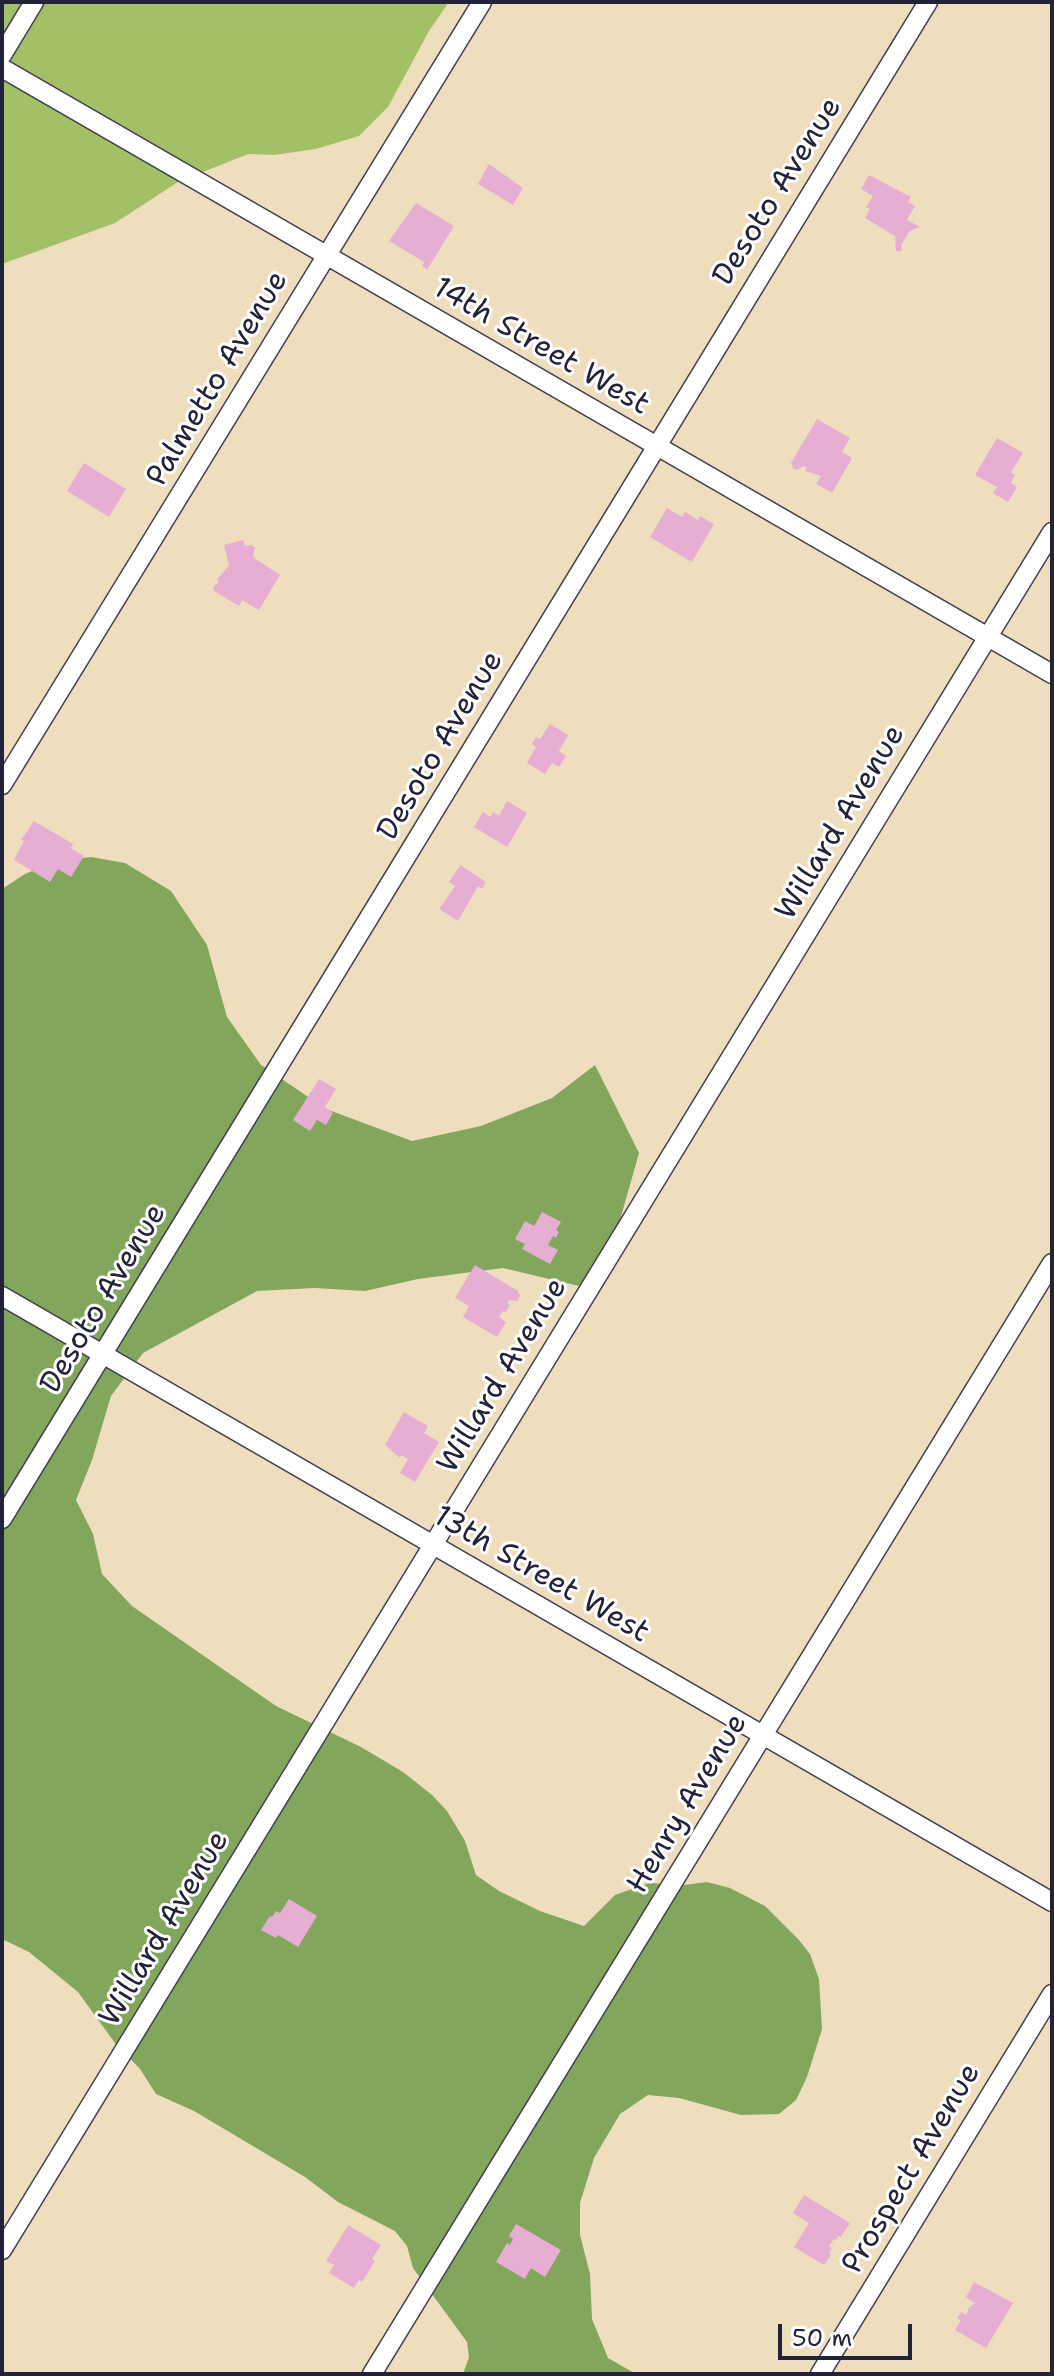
<!DOCTYPE html>
<html>
<head>
<meta charset="utf-8">
<style>
  body { margin:0 }
  #map { position:relative; width:1054px; height:2376px; overflow:hidden; background:#efdebe; font-family:"Shantell Sans",sans-serif }
  canvas { display:block }
  .frame { position:absolute; inset:0; border:4px solid #22223b; pointer-events:none }
  .scale { position:absolute; left:778px; top:2324px; width:134px; height:36px; box-sizing:border-box; border:4px solid #22223b; border-top:0; padding-left:10px; font-size:24px; line-height:28px; white-space:nowrap; color:#22223b; -webkit-text-stroke:6px #fff; paint-order:stroke }
</style>
</head>
<body>
<div id="map">
<canvas width="1054" height="2376"></canvas>
<div class="frame"></div>
<div class="scale">50 m</div>
</div>
<script>
const g = document.querySelector('canvas').getContext('2d');
g.lineJoin = 'round';
function paint(path, color) {
  g.fillStyle = color;
  g.fill(path, 'evenodd');
}
function shape(rows) {
  const path = new Path2D();
  for (const r of rows) {
    path.moveTo(r[0], r[1]);
    for (let i = 2; i < r.length; i += 2) path.lineTo(r[i], r[i + 1]);
  }
  return path;
}
function stroke(path, color, width, dash) {
  g.strokeStyle = color;
  g.lineWidth = width;
  g.lineCap = dash ? 'butt' : 'round';
  g.setLineDash(dash || []);
  g.stroke(path);
}
function drawText(font, color, halo, rows, align = 'center') {
  g.font = font + ' "Shantell Sans",sans-serif';
  g.lineWidth = 6;
  g.setLineDash([]);
  g.textBaseline = 'middle';
  g.strokeStyle = halo;
  g.fillStyle = color;
  for (const [text, x, y, turn = 0] of rows) {
    g.save();
    g.translate(x, y);
    g.rotate((+turn || 0) * Math.PI / 180);
    g.textAlign = isNaN(turn) ? turn : align;
    if (halo) g.strokeText(text, 0, 0);
    g.fillText(text, 0, 0);
    g.restore();
  }
}
const green = shape([
  [2,2,449,2,429,31,388,107,359,136,316,149,274,155,248,154,178,182,115,223,2,264]
]);
const forest = shape([
  [91,857,125,863,171,891,207,945,227,1017,261,1065,326,1109,412,1141,481,1126,552,1098,595,1065,639,1153,600,1291,503,1268,418,1279,365,1291,315,1288,257,1291,143,1353,111,1396,92,1460,76,1500,93,1534,102,1574,132,1606,276,1706,361,1747,403,1772,432,1795,447,1811,465,1841,476,1875,499,1891,540,1911,584,1926,615,1895,649,1883,684,1885,707,1882,730,1888,765,1906,799,1940,810,1954,819,1979,822,2029,807,2077,796,2100,779,2114,741,2115,679,2098,648,2095,620,2114,594,2158,580,2203,580,2235,590,2274,592,2319,608,2358,636,2374,463,2374,469,2357,467,2342,413,2268,407,2246,395,2231,338,2202,305,2177,194,2111,156,2094,140,2069,115,2043,78,1992,29,1952,2,1939,2,889,25,874,53,862]
]);
const building = shape([
  [489,164,523,188,513,205,478,184],
  [869,175,911,197,908,202,915,206,907,220,920,227,910,231,901,245,902,251,896,251,895,236,865,218,870,209,866,207,873,196,861,189],
  [416,203,454,226,427,270,422,266,424,262,389,241],
  [817,419,850,438,842,452,852,458,832,493,816,484,821,476,805,471,807,468,804,466,797,470,793,468,791,463],
  [997,438,1023,453,1011,472,1015,475,1011,483,1017,487,1008,502,993,493,997,487,975,475],
  [84,463,126,489,109,517,67,491],
  [667,508,682,517,685,512,698,520,700,516,714,524,692,562,650,537],
  [243,540,245,546,251,545,255,547,253,557,280,575,259,610,242,600,239,606,214,591,213,587,219,582,217,580,229,565,224,545],
  [550,724,568,735,559,751,566,756,559,767,552,763,545,774,527,763,536,747,532,744,536,737,540,739],
  [507,801,527,813,507,847,474,827,483,812,490,817,493,812,499,816],
  [34,821,73,844,71,848,84,856,71,877,58,869,50,882,14,860,24,841,21,840],
  [460,865,486,882,482,889,478,886,458,921,439,909,455,886,449,882],
  [319,1079,336,1089,325,1107,333,1113,326,1125,317,1120,310,1131,293,1120],
  [542,1212,561,1222,556,1230,559,1232,556,1238,553,1236,548,1245,558,1250,550,1264,522,1249,525,1244,515,1239,525,1221,534,1226],
  [475,1265,518,1291,520,1296,517,1301,509,1300,507,1304,510,1305,506,1312,503,1311,499,1317,506,1322,497,1337,463,1317,469,1306,455,1298],
  [404,1412,428,1426,424,1433,439,1442,415,1482,400,1473,408,1459,401,1455,400,1458,385,1445],
  [289,1899,317,1916,298,1947,278,1935,276,1938,261,1930,270,1916,272,1917,276,1911,280,1913],
  [804,2195,850,2223,841,2237,839,2236,836,2240,834,2239,829,2246,832,2248,829,2254,831,2255,824,2265,794,2247,809,2223,793,2213],
  [516,2224,561,2250,545,2277,531,2268,525,2279,496,2262,507,2243,510,2245,513,2239,509,2236],
  [348,2225,381,2245,372,2259,375,2261,362,2282,359,2280,354,2288,329,2273,334,2265,326,2261],
  [974,2282,1013,2303,986,2348,955,2330,961,2320,957,2318,961,2312,966,2315,969,2308,975,2303,966,2297]
]);
const minor = shape([
  [2,55,34,2],
  [2,68,1052,674],
  [2,785,482,2],
  [2,1296,1052,1902],
  [2,1519,928,2],
  [2,2250,1052,532],
  [372,2374,1052,1263],
  [820,2374,1052,1994]
]);
const streetNames = [
  ["Desoto Avenue",778,192,-58],
  ["14th Street West",541,347,30],
  ["Palmetto Avenue",218,379,-59],
  ["Desoto Avenue",441,746,-59],
  ["Willard Avenue",841,823,-59],
  ["Desoto Avenue",104,1299,-59],
  ["Willard Avenue",503,1376,-59],
  ["13th Street West",541,1575,30],
  ["Henry Avenue",688,1804,-59],
  ["Willard Avenue",165,1929,-59],
  ["Prospect Avenue",912,2169,-59]
];
paint(green, '#a3c067');
paint(forest, '#82a65c');
paint(building, '#e7aed4');
stroke(minor, '#413e4f', 21);
stroke(minor, '#fff', 18);
drawText('30px', '#22223b', '#fff', streetNames);
</script>
</body>
</html>
